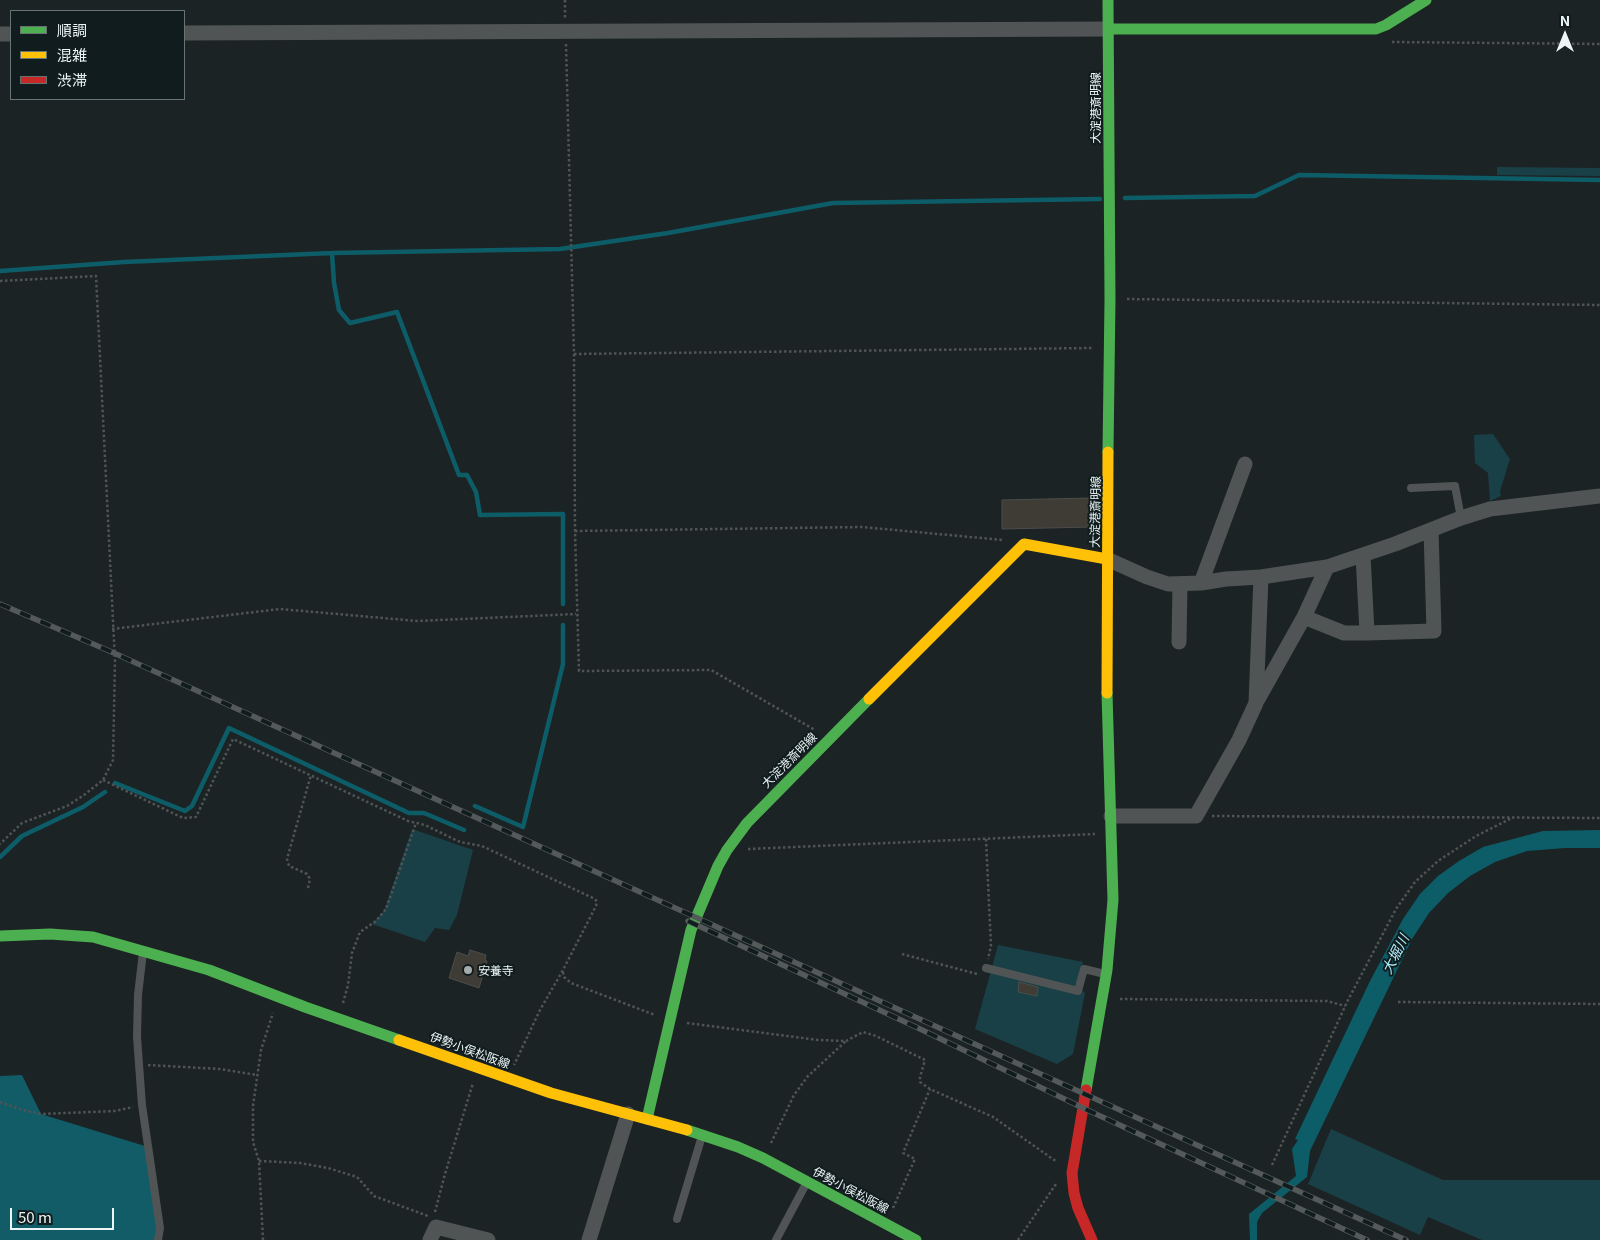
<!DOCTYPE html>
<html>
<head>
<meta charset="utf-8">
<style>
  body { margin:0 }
  #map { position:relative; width:1600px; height:1240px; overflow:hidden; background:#1c2324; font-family:Georgia,"Noto Sans JP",serif }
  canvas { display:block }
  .legend { position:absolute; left:10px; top:10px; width:175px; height:90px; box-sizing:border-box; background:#101c1e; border:1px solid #687374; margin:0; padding:6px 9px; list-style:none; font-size:15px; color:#edf5f6 }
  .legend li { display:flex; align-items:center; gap:10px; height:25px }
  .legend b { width:25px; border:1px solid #687374 }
  .north { position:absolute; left:1540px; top:10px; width:50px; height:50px; -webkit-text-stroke:4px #101c1e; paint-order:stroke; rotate:0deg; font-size:14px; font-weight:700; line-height:20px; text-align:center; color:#edf5f6 }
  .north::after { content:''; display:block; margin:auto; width:18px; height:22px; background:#edf5f6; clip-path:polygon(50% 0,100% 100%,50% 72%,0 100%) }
  .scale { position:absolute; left:10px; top:1208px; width:104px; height:22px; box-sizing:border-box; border:2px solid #edf5f6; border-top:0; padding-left:6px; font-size:15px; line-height:18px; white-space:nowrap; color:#edf5f6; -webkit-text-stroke:4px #101c1e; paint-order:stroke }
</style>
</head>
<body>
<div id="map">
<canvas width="1600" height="1240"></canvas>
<ul class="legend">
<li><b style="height:6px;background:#4caf50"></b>順調</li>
<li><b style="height:6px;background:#ffc107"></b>混雑</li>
<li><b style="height:6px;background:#c62828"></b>渋滞</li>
</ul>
<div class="north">N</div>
<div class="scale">50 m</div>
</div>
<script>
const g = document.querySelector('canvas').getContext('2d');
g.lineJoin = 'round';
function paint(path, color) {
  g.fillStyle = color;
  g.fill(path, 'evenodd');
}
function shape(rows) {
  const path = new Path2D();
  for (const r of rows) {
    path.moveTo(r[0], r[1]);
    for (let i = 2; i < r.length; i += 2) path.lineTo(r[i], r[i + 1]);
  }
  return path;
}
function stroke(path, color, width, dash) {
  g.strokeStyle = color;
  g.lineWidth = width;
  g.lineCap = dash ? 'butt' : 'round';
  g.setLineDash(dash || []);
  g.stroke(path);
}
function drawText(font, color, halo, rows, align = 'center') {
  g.font = font + ' Georgia,"Noto Sans JP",serif';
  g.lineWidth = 4;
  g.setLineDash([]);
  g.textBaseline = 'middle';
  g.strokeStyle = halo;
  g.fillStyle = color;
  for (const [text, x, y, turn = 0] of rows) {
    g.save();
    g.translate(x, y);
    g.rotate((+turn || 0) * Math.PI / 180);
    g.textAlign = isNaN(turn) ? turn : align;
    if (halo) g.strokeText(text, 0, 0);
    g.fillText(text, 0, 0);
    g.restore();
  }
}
const green = shape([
  [1497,167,1600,168,1600,176,1497,175],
  [1493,434,1510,459,1500,491,1501,496,1490,501,1488,473,1475,463,1474,435],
  [412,829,473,850,457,915,449,930,435,928,425,942,372,924,384,911],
  [998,945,1083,962,1077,986,1085,993,1073,1054,1057,1064,975,1029],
  [1331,1129,1443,1180,1600,1180,1600,1240,1482,1240,1428,1217,1420,1235,1308,1184]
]);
const forest = shape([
  [22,1075,41,1114,148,1147,158,1240,0,1240,0,1076]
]);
const water = shape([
  [1600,830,1600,848,1565,848,1527,851,1495,862,1470,876,1448,893,1429,913,1412,939,1310,1151,1307,1177,1262,1213,1257,1222,1257,1240,1250,1240,1249,1214,1296,1176,1292,1149,1298,1140,1295,1139,1370,981,1403,919,1420,894,1438,876,1459,861,1483,847,1543,831]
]);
const stream = shape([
  [1125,198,1255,196,1299,175,1600,180],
  [0,271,124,262,332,253],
  [563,604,563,514,480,515,476,492,467,475,459,475,397,312,350,323,339,310,334,283,332,253,560,249,668,233,833,203,1100,199],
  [115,783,185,811,192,806,229,728,409,813,424,813,464,830],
  [475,806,523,827,563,664,563,625],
  [0,857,22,836,83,807,105,792]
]);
const building = shape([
  [1091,498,1092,527,1002,529,1002,500,1091,498],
  [470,950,486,955,485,961,487,961,479,988,449,978,457,952,468,956,470,950],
  [1019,982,1038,987,1037,996,1018,992,1019,982]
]);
const path = shape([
  [565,0,565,18],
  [1392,42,1600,44],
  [566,44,574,354,575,531,579,671,711,670,815,730],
  [0,281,96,276,115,661,113,760,103,780,84,795,67,806,22,823,0,844],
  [1127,299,1600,305],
  [574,354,1093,348],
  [575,531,862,527,1003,540],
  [112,629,280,609,417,621,576,614],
  [103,780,183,818,196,817,233,739,408,821,425,825,460,842,482,846,595,899,597,902,596,906,563,970,540,1010,514,1065],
  [1212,816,1600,818],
  [986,839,991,946,988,959],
  [748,849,1095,834],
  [308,888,310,879,307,874,289,866,287,859,311,775],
  [902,954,977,974],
  [563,972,564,977,571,983,655,1015],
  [1120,999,1327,1001,1345,1006],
  [1398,1002,1600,1004],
  [343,1003,348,985,352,953,360,932,376,921,386,909,416,823],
  [687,1023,818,1040,846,1041,863,1032,876,1036,925,1060,920,1077,920,1082,930,1089,993,1117,1057,1162],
  [148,1065,220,1069,257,1075],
  [0,1102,23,1110,41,1114,115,1111,133,1107],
  [771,1143,794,1095,808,1076,846,1041],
  [259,1161,300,1163,328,1168,357,1177,374,1196,428,1216],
  [1272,1165,1348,1000,1396,909,1415,882,1438,861,1476,836,1512,818],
  [893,1208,915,1159,903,1153,930,1089],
  [435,1212,445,1174,473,1083],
  [263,1240,259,1161,253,1142,253,1106,261,1050,273,1013],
  [1018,1240,1056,1184]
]);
const lane = shape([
  [1411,488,1455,486,1461,518],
  [143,952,138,995,137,1037,142,1105,160,1228,158,1240],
  [986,968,1078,991,1084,969,1105,974],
  [677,1219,702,1136],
  [776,1240,807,1182]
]);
const street = shape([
  [184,33,1108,29],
  [0,34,11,34],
  [1363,555,1367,633,1434,631,1431,530],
  [1107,559,1147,577,1168,584,1201,583,1226,579,1261,577,1327,567,1395,544,1461,518,1490,509,1600,496],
  [1201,583,1245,464],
  [1304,617,1344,633,1367,633],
  [1179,642,1180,584],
  [1258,699,1304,617,1327,567],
  [1111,816,1196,816,1239,740,1256,703,1261,577],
  [430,1240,436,1227,488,1240],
  [589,1240,628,1114]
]);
const fast = shape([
  [1108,0,1110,299,1108,452],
  [1108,29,1376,29,1386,25,1426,0],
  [0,936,50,934,93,937,209,970,305,1007,399,1040],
  [1086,1090,1107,970,1113,900,1107,693],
  [647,1119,691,930,718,866,727,850,747,823,869,699],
  [687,1130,738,1147,763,1158,916,1240]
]);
const slow = shape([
  [1107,693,1108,452],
  [869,699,1024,544,1107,559],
  [399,1040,551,1093,687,1130]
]);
const jam = shape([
  [1086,1090,1072,1173,1074,1193,1078,1208,1092,1240]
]);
const rail = shape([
  [0,604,114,653,1406,1240],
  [688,921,918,1028,1083,1108,1367,1240]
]);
const markers = [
  [468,970,5,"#a4acac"]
];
const streetNames = [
  ["大淀港斎明線",1095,108,-90],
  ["大淀港斎明線",1095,512,-89],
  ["大淀港斎明線",789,760,-45],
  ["伊勢小俣松阪線",470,1050,20],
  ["伊勢小俣松阪線",851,1190,28]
];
const poiNames = [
  ["安養寺",478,970]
];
const waterNames = [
  ["大堀川",1395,954,-63]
];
paint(green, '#1a4047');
paint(forest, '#115c67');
paint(water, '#0d5d69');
stroke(stream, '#0d5d69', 4.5);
paint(building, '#3e3c34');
stroke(building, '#4c4d4c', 1);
stroke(path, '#515454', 2.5, [2.5, 2.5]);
stroke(lane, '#505454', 8);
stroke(street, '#505454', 15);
stroke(fast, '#4caf50', 11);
stroke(slow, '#ffc107', 11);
stroke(jam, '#c62828', 11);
stroke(rail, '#54595a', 5.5);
stroke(rail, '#101c1e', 4, [11]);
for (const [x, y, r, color] of markers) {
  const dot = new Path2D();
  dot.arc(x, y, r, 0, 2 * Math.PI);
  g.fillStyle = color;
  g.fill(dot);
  stroke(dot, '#101c1e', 2);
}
drawText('12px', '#edf5f6', '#101c1e', streetNames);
drawText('12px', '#edf5f6', '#101c1e', poiNames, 'left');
drawText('italic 14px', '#b1edf9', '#101c1e', waterNames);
</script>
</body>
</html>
